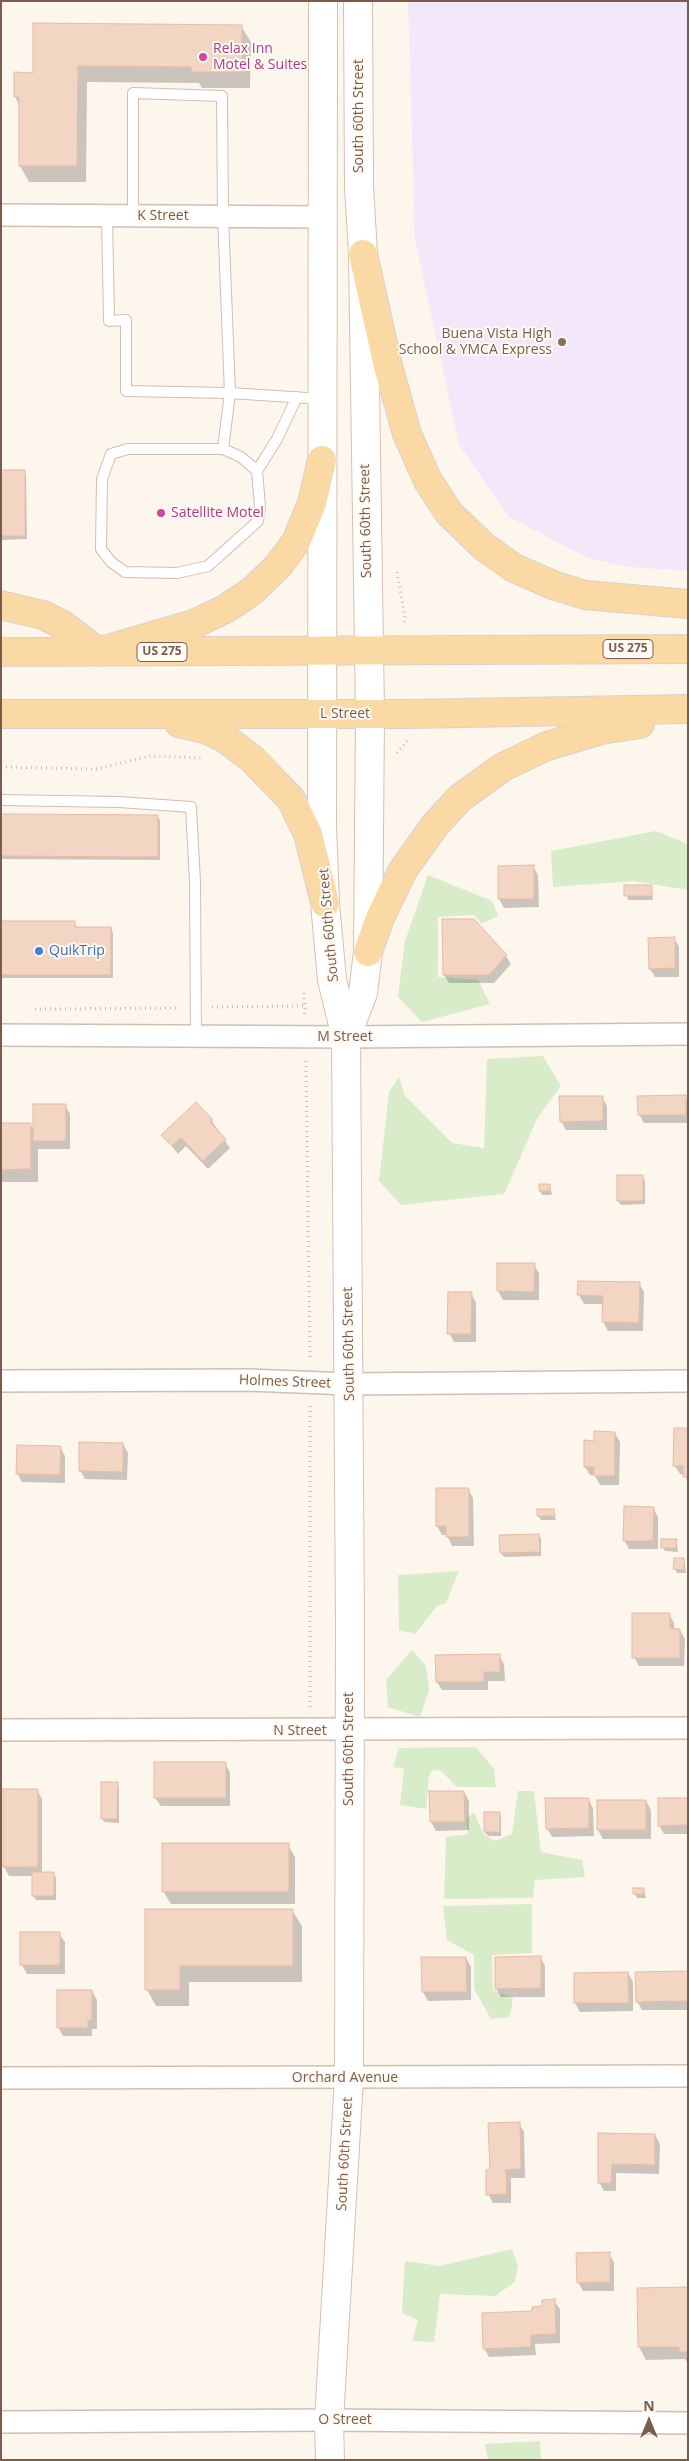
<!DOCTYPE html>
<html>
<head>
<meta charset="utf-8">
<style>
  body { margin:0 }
  #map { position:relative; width:689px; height:2461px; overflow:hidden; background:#fdf6ec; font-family:"Open Sans",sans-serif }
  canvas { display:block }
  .frame { position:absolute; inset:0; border:2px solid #7a5c4d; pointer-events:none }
  .north { position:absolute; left:624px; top:2396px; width:50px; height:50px; -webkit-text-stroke:4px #fffaf3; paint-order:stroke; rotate:0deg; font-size:14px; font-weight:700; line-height:20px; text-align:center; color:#7a5c4d }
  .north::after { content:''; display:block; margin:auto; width:18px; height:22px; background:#7a5c4d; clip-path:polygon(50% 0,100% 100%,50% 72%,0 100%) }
</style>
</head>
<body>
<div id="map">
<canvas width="689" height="2461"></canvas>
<div class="frame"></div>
<div class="north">N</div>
</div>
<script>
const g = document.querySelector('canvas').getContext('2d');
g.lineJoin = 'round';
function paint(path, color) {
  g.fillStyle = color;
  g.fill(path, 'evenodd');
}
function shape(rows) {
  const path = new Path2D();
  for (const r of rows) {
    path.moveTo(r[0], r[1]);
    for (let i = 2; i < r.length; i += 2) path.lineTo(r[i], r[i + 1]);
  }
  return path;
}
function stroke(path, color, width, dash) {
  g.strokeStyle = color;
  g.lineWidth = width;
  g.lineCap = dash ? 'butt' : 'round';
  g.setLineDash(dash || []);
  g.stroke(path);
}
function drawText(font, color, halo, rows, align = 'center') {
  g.font = font + ' "Open Sans",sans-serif';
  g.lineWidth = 4;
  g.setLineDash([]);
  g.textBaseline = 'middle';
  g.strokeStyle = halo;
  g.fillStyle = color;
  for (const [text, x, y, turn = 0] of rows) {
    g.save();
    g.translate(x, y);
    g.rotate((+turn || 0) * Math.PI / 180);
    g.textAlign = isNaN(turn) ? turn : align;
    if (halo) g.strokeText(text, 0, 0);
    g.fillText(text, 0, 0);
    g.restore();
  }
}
const education = shape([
  [408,1,688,1,688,571,629,567,588,558,509,517,459,445,415,240]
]);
const green = shape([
  [656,831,688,844,688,890,633,881,553,887,551,851],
  [428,875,492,901,498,916,481,924,474,915,438,917,438,977,478,980,490,1004,422,1022,398,997,405,941],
  [543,1056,561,1086,537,1119,504,1194,401,1205,379,1181,389,1092,399,1077,405,1096,452,1143,484,1148,487,1059],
  [459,1571,446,1603,437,1606,415,1634,399,1630,398,1575],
  [412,1650,426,1666,429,1690,420,1717,388,1707,386,1680],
  [476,1747,494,1769,496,1787,457,1787,441,1771,432,1770,429,1776,426,1809,400,1805,404,1769,393,1767,399,1748],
  [518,1791,534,1791,541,1852,582,1860,585,1877,535,1880,533,1898,444,1899,446,1837,468,1834,466,1819,474,1812,483,1833,494,1841,512,1834],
  [532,1904,532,1953,492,1955,493,1990,513,1998,510,2017,491,2019,474,1989,474,1955,447,1940,443,1906],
  [512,2249,518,2265,515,2282,495,2296,440,2294,434,2342,412,2341,418,2320,402,2313,405,2261,440,2266],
  [540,2441,541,2460,488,2460,485,2444]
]);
const shadow = shape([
  [241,26,251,42,250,88,202,88,199,83,87,82,86,182,29,182,20,166,20,106,15,97,34,74],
  [1,471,24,471,26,475,27,539,1,540],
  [1,816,157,816,160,820,160,860,1,859],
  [533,866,538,875,539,907,504,908,499,899,499,867],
  [625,886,651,886,653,900,628,900],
  [1,922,74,922,77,928,111,928,113,933,113,978,1,978],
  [674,938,679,947,679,977,655,977,650,969],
  [506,956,511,964,494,983,449,983,444,975],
  [685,1096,688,1101,688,1123,644,1123,639,1114],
  [602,1097,607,1106,607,1130,566,1130,561,1121],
  [195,1104,212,1121,230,1148,208,1169,186,1146,178,1154,163,1135],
  [65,1105,70,1114,70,1149,38,1149,38,1182,1,1182,1,1124,30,1124,35,1132],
  [643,1177,645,1181,645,1204,621,1205,618,1201],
  [550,1186,552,1195,542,1195,540,1191],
  [534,1265,539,1273,539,1300,503,1300,498,1291],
  [639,1283,644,1292,643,1331,608,1331,603,1322,604,1304,584,1304,579,1295],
  [471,1294,476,1302,476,1342,454,1342,449,1333],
  [688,1430,688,1483,685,1475,680,1474,675,1466],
  [615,1433,620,1442,619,1485,600,1485,595,1476,590,1475,585,1467,595,1442],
  [123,1444,128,1453,127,1480,85,1479,80,1470],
  [60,1447,65,1456,65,1483,22,1482,17,1473],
  [468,1489,473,1498,474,1546,452,1546,447,1535,442,1535,437,1526],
  [653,1508,658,1517,658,1549,629,1549,624,1540],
  [553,1510,556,1520,541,1520,538,1516],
  [539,1535,541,1539,541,1556,504,1557,501,1553],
  [676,1540,678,1552,665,1551,663,1547],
  [684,1559,686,1573,677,1573,675,1569],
  [669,1614,674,1623,674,1630,680,1630,685,1639,684,1666,639,1666,634,1657],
  [499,1655,504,1664,505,1681,488,1681,488,1690,442,1690,437,1682],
  [225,1764,230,1772,230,1806,161,1806,155,1798],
  [117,1783,119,1788,119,1823,104,1822,102,1818],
  [37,1790,42,1799,42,1874,54,1874,56,1878,56,1900,36,1900,33,1896,33,1876,9,1876,4,1867],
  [464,1792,469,1801,469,1830,436,1831,431,1822],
  [588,1799,593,1808,594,1836,552,1837,547,1828],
  [688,1799,688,1834,664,1834,659,1825],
  [598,1801,646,1801,651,1810,651,1839,603,1839,598,1830],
  [499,1813,501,1817,501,1836,488,1836,485,1832],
  [288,1845,295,1857,295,1904,171,1904,163,1891],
  [644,1889,646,1898,637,1898,635,1894],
  [147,1910,292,1910,302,1926,302,1982,189,1982,189,2006,156,2006,147,1990],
  [59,1934,65,1942,65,1974,27,1974,22,1965],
  [540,1957,545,1966,545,1997,501,1997,496,1988],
  [466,1958,471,1967,471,2000,428,2001,423,1992],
  [628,1973,633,1982,633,2011,580,2012,575,2003,575,1974],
  [688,1973,688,2010,642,2010,637,2001],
  [92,1991,97,2000,97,2029,92,2029,92,2036,63,2036,58,2027],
  [519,2124,524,2132,525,2178,511,2178,511,2203,493,2203,488,2194,491,2171],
  [600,2134,655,2135,660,2144,659,2174,616,2173,616,2191,604,2191,599,2182],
  [609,2254,614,2262,614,2291,583,2291,578,2282],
  [688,2289,688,2364,685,2359,646,2360,639,2347],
  [554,2301,560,2309,560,2343,535,2344,536,2355,489,2357,484,2348,533,2313]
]);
const building = shape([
  [33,23,242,25,242,72,191,72,191,67,78,66,77,166,19,166,19,97,14,97,14,72,33,73,33,23],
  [1,470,25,470,25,536,1,536,1,470],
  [1,814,158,815,158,857,1,856,1,814],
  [534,865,534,899,498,899,498,866,534,865],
  [624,885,652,885,652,896,624,896,624,885],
  [442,919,474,919,507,955,489,975,443,975,442,919],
  [1,921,75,921,75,927,111,927,111,975,1,975,1,921],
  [675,937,675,968,649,969,648,938,675,937],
  [686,1095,686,1115,638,1115,637,1096,686,1095],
  [559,1096,603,1096,603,1121,560,1122,559,1096],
  [196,1102,213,1120,210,1122,226,1139,203,1161,181,1138,172,1146,161,1135,196,1102],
  [33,1104,66,1104,66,1141,33,1141,33,1104],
  [1,1123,31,1123,31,1169,1,1170,1,1123],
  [617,1175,643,1175,643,1201,617,1201,617,1175],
  [539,1184,550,1184,550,1191,539,1191,539,1184],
  [497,1263,535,1263,534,1292,497,1291,497,1263],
  [578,1281,640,1282,639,1323,602,1322,603,1296,577,1295,578,1281],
  [448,1292,472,1292,471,1334,447,1334,448,1292],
  [674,1428,688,1428,688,1477,683,1477,683,1466,673,1466,674,1428],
  [594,1431,615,1432,615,1476,594,1476,594,1467,584,1467,584,1440,594,1441,594,1431],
  [79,1442,123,1443,123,1472,79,1471,79,1442],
  [17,1445,61,1446,60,1475,16,1474,17,1445],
  [436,1488,469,1488,469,1537,446,1537,446,1526,436,1526,436,1488],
  [624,1506,654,1507,653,1541,623,1541,624,1506],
  [537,1509,554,1509,555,1516,537,1516,537,1509],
  [539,1534,540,1552,500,1553,499,1535,539,1534],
  [661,1539,677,1539,676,1548,661,1548,661,1539],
  [674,1558,684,1558,684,1570,673,1569,674,1558],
  [632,1613,670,1613,670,1628,680,1629,680,1658,632,1658,632,1613],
  [500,1654,500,1672,484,1672,484,1682,436,1682,435,1655,500,1654],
  [154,1762,226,1762,226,1798,154,1798,154,1762],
  [101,1782,118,1782,117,1819,101,1819,101,1782],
  [3,1789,38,1789,38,1867,3,1867,3,1789],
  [429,1791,464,1791,465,1822,430,1822,429,1791],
  [545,1798,589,1798,589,1828,546,1829,545,1798],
  [658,1798,688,1798,688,1825,658,1826,658,1798],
  [597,1800,646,1800,646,1830,597,1830,597,1800],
  [484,1812,500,1812,500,1832,484,1832,484,1812],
  [162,1843,289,1843,289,1892,162,1892,162,1843],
  [32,1872,54,1872,54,1896,32,1896,32,1872],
  [633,1888,644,1888,644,1894,633,1894,633,1888],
  [145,1909,293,1909,293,1966,180,1966,180,1990,145,1990,145,1909],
  [20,1932,60,1932,60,1965,20,1965,20,1932],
  [541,1956,541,1988,495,1989,495,1957,541,1956],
  [421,1957,466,1957,467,1992,422,1992,421,1957],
  [688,1971,688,2001,636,2002,635,1972,688,1971],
  [628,1972,629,2003,574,2003,574,1973,628,1972],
  [57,1990,92,1990,92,2020,88,2020,88,2028,57,2028,57,1990],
  [520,2122,521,2169,506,2170,507,2194,486,2195,486,2170,490,2170,488,2123,520,2122],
  [598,2133,655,2134,655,2165,612,2164,611,2183,598,2183,598,2133],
  [610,2252,610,2282,577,2283,576,2253,610,2252],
  [688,2287,688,2352,679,2352,679,2347,638,2347,637,2288,688,2287],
  [555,2299,556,2334,531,2335,531,2347,483,2349,482,2313,532,2311,532,2307,542,2306,542,2300,555,2299]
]);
const path = shape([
  [397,572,405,616,404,625],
  [397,753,408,740],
  [1,767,97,769,150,756,202,758],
  [304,993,305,1015],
  [212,1007,304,1006],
  [35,1009,179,1008],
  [306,1061,310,1360],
  [310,1406,310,1707]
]);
const service = shape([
  [107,215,109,321,126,320,126,391,230,393,223,449],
  [133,215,133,93,222,96,223,216,230,393,321,399],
  [128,449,223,449,241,457,257,471,260,506,258,521,208,566,177,573,125,572,111,562,101,549,102,479,111,454,128,449],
  [257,471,277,439,297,397],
  [1,800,119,802,191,807,195,882,196,1037]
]);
const minor = shape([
  [1,215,324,217],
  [1,1035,346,1037,688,1034],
  [1,1381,249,1380,349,1384,688,1381],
  [1,1730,688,1728],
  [1,2078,688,2076],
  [1,2422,329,2420,688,2423]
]);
const secondary = shape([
  [323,1,322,827,325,903,332,980,346,1037,350,1626,349,2078,329,2420,330,2460],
  [346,1037,363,993,368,952,370,714,363,254,359,186,358,1]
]);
const primary = shape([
  [363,254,388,366,407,434,428,481,449,513,483,546,514,568,553,585,585,595,688,604],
  [1,605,43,615,63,625,98,652,194,624,227,608,252,591,278,566,296,542,312,503,322,460],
  [1,652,688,649],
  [1,714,408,714,688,709],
  [179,723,206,729,226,739,251,758,291,799,308,834,325,903],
  [368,952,380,918,403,870,435,825,460,798,503,767,547,746,601,730,640,724]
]);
const markers = [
  [203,57,5,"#d1479c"],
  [562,342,5,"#8d6e63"],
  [161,513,5,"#d1479c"],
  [39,951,5,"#3f7fe0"]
];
const shields = [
  [628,649,50],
  [162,652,50]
];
const shieldNames = [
  ["US 275",628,649],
  ["US 275",162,652]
];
const hotelNames = [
  ["Relax Inn",213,49],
  ["Motel & Suites",213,65],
  ["Satellite Motel",171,513]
];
const streetNames = [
  ["South 60th Street",359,116,-90],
  ["K Street",163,216],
  ["South 60th Street",366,521,-91],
  ["L Street",345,714],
  ["South 60th Street",329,925,-95],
  ["M Street",345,1037],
  ["South 60th Street",349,1344,-91],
  ["Holmes Street",285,1382,2],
  ["N Street",300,1731],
  ["South 60th Street",349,1749,-90],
  ["Orchard Avenue",345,2078],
  ["South 60th Street",345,2154,-87],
  ["O Street",345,2420]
];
const educationNames = [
  ["Buena Vista High",552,334],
  ["School & YMCA Express",552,350]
];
const shopNames = [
  ["QuikTrip",49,951]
];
paint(education, '#f3e8fa');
paint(green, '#d8ecc9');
paint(shadow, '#0003');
paint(building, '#f3d5c3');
stroke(building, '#e6bba3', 1);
stroke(service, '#d1beb0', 12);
stroke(minor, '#d1beb0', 24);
stroke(secondary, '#d6c0b0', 30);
stroke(primary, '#dad1cd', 30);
stroke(path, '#d9b8a5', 3, [1, 4]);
stroke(service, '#fff', 10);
stroke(minor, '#fff', 21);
stroke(secondary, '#fff', 28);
stroke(primary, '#fbd9a5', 28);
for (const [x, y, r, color] of markers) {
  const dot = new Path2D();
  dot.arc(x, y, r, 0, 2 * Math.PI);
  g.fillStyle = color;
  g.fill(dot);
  stroke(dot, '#fffaf3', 2);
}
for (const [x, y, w] of shields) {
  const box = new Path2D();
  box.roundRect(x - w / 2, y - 9.5, w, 19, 4);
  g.fillStyle = '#fffaf3';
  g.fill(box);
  stroke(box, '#7a5c4d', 1);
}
drawText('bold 12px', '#7a5c4d', null, shieldNames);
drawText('14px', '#b23c85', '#fffaf3', hotelNames, 'left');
drawText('14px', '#7a5c4d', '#fffaf3', streetNames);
drawText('14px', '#785e54', '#fffaf3', educationNames, 'right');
drawText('14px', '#366cbe', '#fffaf3', shopNames, 'left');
</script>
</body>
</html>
